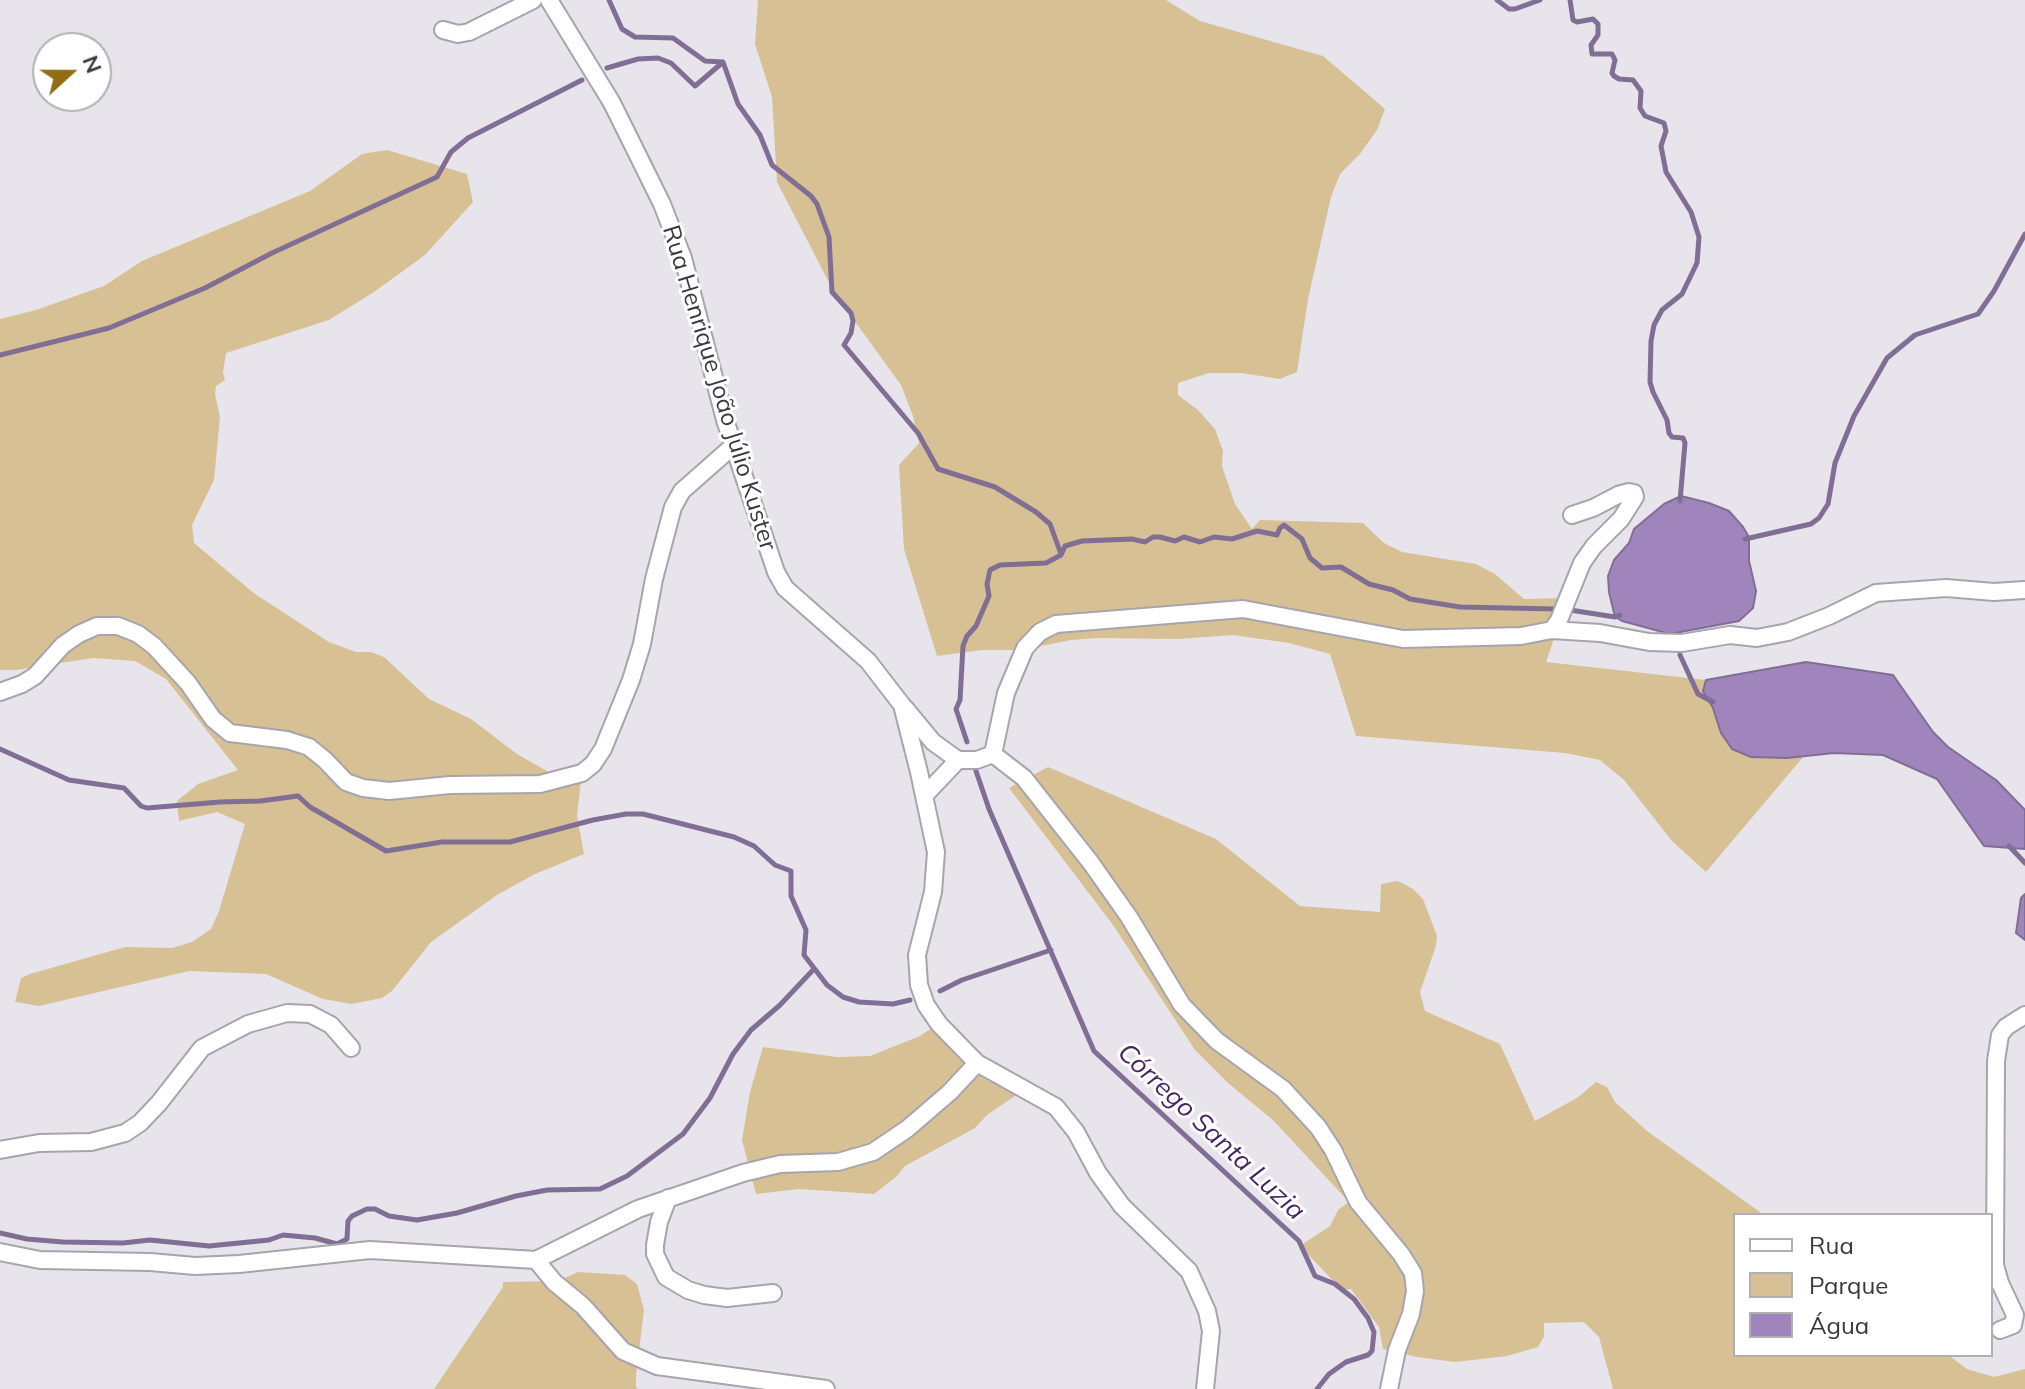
<!DOCTYPE html>
<meta charset="utf-8">
<style>
body{margin:0}
#map{position:relative;width:2025px;height:1389px;overflow:hidden;background:#e8e4ec;font-family:Mulish,sans-serif}
canvas{display:block}
.legend{position:absolute;left:1733px;top:1213px;width:260px;height:144px;box-sizing:border-box;background:#fff;border:2px solid #b0afb1;margin:0;padding:10px 14px;list-style:none;font-size:24px;color:#3a383b}
.legend li{display:flex;align-items:center;gap:16px;height:40px}
.legend b{width:40px;border:2px solid #b0afb1}
.north{position:absolute;left:32px;top:32px;width:80px;height:80px;box-sizing:border-box;background:#fff;border:2px solid #b0afb1;border-radius:50%;rotate:69deg;font-size:22px;font-weight:700;line-height:32px;text-align:center;color:#3a383b}
.north::after{content:'';display:block;margin:auto;width:28px;height:36px;background:#916e15;clip-path:polygon(50% 0,100% 100%,50% 72%,0 100%)}
</style>
<div id="map">
<canvas width="2025" height="1389"></canvas>
<ul class="legend">
<li><b style="height:10px;background:#fff"></b>Rua</li>
<li><b style="height:22px;background:#d7c194"></b>Parque</li>
<li><b style="height:22px;background:#9f85bb"></b>Água</li>
</ul>
<div class="north">N</div>
</div>
<script>
const ctx = document.querySelector('canvas').getContext('2d');
ctx.lineJoin = 'round';
function paint(path, color) {
  ctx.fillStyle = color;
  ctx.fill(path, 'evenodd');
}
function shape(rows) {
  const path = new Path2D();
  for (const r of rows) {
    path.moveTo(r[0], r[1]);
    for (let i = 2; i < r.length; i += 2) path.lineTo(r[i], r[i + 1]);
  }
  return path;
}
function trace(path, color, width, dash) {
  ctx.strokeStyle = color;
  ctx.lineWidth = width;
  ctx.lineCap = dash ? 'butt' : 'round';
  ctx.setLineDash(dash || []);
  ctx.stroke(path);
}
function write(font, color, halo, rows, align = 'center') {
  ctx.font = font + ' Mulish,sans-serif';
  ctx.lineWidth = 6;
  ctx.setLineDash([]);
  ctx.textBaseline = 'middle';
  ctx.strokeStyle = halo;
  ctx.fillStyle = color;
  for (const [text, x, y, turn = 0] of rows) {
    ctx.save();
    ctx.translate(x, y);
    ctx.rotate((+turn || 0) * Math.PI / 180);
    ctx.textAlign = isNaN(turn) ? turn : align;
    if (halo) ctx.strokeText(text, 0, 0);
    ctx.fillText(text, 0, 0);
    ctx.restore();
  }
}
const green = shape([
 [758,0,1166,0,1200,21,1323,56,1385,109,1377,130,1360,154,1340,174,1331,197,1308,299,1297,372,1280,379,1241,373,1209,373,1178,383,1178,395,1198,410,1215,429,1223,451,1222,466,1235,504,1252,529,1260,520,1363,523,1384,543,1402,552,1476,564,1495,574,1524,599,1568,598,1546,662,1706,680,1703,691,1713,708,1721,733,1751,757,1804,756,1706,872,1672,841,1624,780,1600,760,1565,753,1356,736,1330,654,1289,643,1233,635,1178,639,1098,638,1071,640,1021,650,982,650,937,656,904,549,899,465,919,443,913,416,901,385,835,294,777,182,772,97,755,44],
 [387,150,467,174,473,202,425,255,374,292,329,320,226,353,223,372,225,380,216,386,215,394,220,417,214,480,192,525,194,543,255,594,329,642,356,652,371,652,384,657,429,699,471,719,517,754,561,779,581,781,577,816,584,854,535,874,497,895,431,942,392,991,382,998,352,1004,323,999,266,974,189,971,39,1006,15,1002,21,978,30,974,125,947,172,948,192,942,211,929,219,911,245,824,217,812,179,821,177,801,198,784,238,770,166,679,135,661,93,658,16,670,0,670,0,319,36,310,104,286,142,261,310,191,362,154],
 [1048,767,1216,839,1300,906,1380,912,1381,884,1398,881,1413,889,1423,899,1437,936,1436,946,1420,992,1425,1011,1500,1044,1535,1121,1577,1098,1596,1082,1607,1087,1615,1102,1647,1131,1764,1215,1735,1215,1735,1355,1948,1355,1967,1369,1994,1377,2025,1369,2025,1389,1613,1389,1599,1337,1584,1322,1544,1323,1544,1337,1538,1347,1507,1356,1455,1362,1417,1357,1383,1349,1379,1327,1351,1289,1342,1290,1300,1246,1330,1226,1338,1210,1349,1202,1273,1120,1228,1083,1195,1050,1113,925,1009,788],
 [932,1028,960,1060,986,1080,1018,1094,987,1115,975,1128,905,1166,897,1176,874,1194,799,1189,756,1194,742,1140,750,1092,763,1047,837,1057,870,1056,920,1036],
 [578,1272,625,1275,637,1284,644,1310,636,1375,636,1387,638,1389,434,1389,503,1287,503,1282,559,1281]
]);
const water = shape([
 [1681,496,1709,503,1729,511,1743,527,1749,537,1749,561,1756,591,1753,608,1739,621,1670,634,1622,621,1615,617,1609,592,1608,576,1614,560,1629,543,1634,529,1664,504,1681,496],
 [1806,662,1893,675,1933,732,1948,747,1996,780,2025,810,2025,849,1984,846,1937,779,1883,755,1834,753,1787,758,1751,757,1732,749,1721,733,1713,708,1703,691,1706,680,1806,662],
 [2025,894,2025,940,2016,933,2021,898,2025,894]
]);
const stream = shape([
 [609,0,622,29,635,37,673,38,705,61,723,62],
 [1497,0,1509,9,1515,9,1540,0],
 [1570,0,1573,20,1577,22,1593,19,1598,24,1598,35,1591,45,1592,54,1612,54,1615,60,1612,73,1614,76,1619,79,1633,80,1641,91,1640,108,1645,116,1664,123,1666,131,1661,146,1666,172,1691,212,1699,237,1697,263,1682,294,1662,310,1654,325,1651,341,1650,382,1653,392,1667,420,1669,433,1672,437,1683,438,1685,443,1680,501],
 [723,62,738,104,760,135,772,165,811,196,817,204,829,237,832,292,851,313,853,321,851,333,844,345,918,433,938,469,995,487,1036,512,1050,524,1061,554],
 [607,68,638,59,658,58,671,63,695,86,722,63],
 [0,355,109,328,205,288,272,253,437,177,451,152,468,138,582,80],
 [1745,539,1811,524,1819,518,1828,504,1835,463,1854,416,1887,358,1915,335,1978,314,1994,291,2025,234],
 [1570,610,1615,617,1620,615],
 [1680,655,1698,694,1713,702],
 [967,742,956,709,960,700,963,646,967,636,976,626,989,596,987,584,990,570,1000,565,1046,563,1061,555,1065,546,1082,541,1132,539,1145,542,1153,537,1160,537,1175,541,1184,537,1200,542,1214,537,1232,539,1257,531,1277,535,1280,528,1284,525,1302,539,1310,558,1322,568,1341,567,1369,584,1393,590,1410,599,1460,607,1555,609],
 [0,749,69,780,124,788,141,806,147,808,220,802,260,801,298,796,310,807,386,851,442,842,510,842,593,820,626,814,643,814,734,837,754,846,775,865,791,871,791,896,806,930,804,955,827,985,843,997,859,1002,893,1004,910,1000],
 [976,771,989,809,1094,1051,1299,1241,1315,1276,1335,1284,1354,1299,1368,1318,1374,1332,1372,1351,1368,1355,1346,1362,1329,1374,1317,1389],
 [2009,846,2025,863],
 [940,991,962,980,1051,950],
 [0,1233,27,1239,63,1242,123,1243,150,1240,209,1246,269,1240,283,1235,315,1238,337,1244,347,1239,348,1221,352,1216,367,1209,375,1209,389,1216,417,1220,457,1213,516,1196,547,1190,600,1189,627,1176,683,1134,710,1098,733,1054,751,1030,780,1005,813,970]
]);
const minor = shape([
 [549,0,612,103,662,204,683,258,725,420,776,572,785,588,868,661,902,705,919,772,936,852,933,892,917,955,919,985,926,1005,939,1024,977,1063,1056,1107,1076,1132,1098,1173,1122,1206,1189,1271,1207,1311,1211,1331,1205,1389],
 [443,30,458,34,469,32,533,0],
 [1552,630,1559,620,1582,563,1594,546,1621,519,1635,497,1634,493,1629,492,1618,495,1593,508,1572,515],
 [0,692,22,684,35,676,63,645,79,634,97,626,118,626,138,634,154,646,188,683,213,719,230,733,287,740,309,747,325,760,346,782,363,788,389,791,450,785,540,784,582,773,593,764,603,749,631,680,642,644,654,579,673,507,682,491,733,446],
 [905,708,933,742,958,760,977,760,993,754],
 [924,796,958,760],
 [0,1150,39,1143,91,1142,125,1133,140,1123,159,1103,202,1048,248,1024,287,1013,310,1014,331,1025,351,1048],
 [668,1198,659,1222,655,1245,655,1254,666,1277,688,1290,704,1295,727,1298,773,1293],
 [0,1252,40,1260,150,1262,195,1266,239,1264,370,1250,536,1260,638,1209,743,1173,780,1164,838,1162,873,1152,907,1129,950,1092,977,1063],
 [536,1260,554,1282,583,1306,623,1351,657,1366,826,1389],
 [2000,1330,2013,1325,2015,1315,2000,1283,1995,1265,1996,1061,2000,1035,2006,1027,2025,1015],
 [1389,1389,1397,1350,1411,1314,1415,1291,1413,1273,1401,1254,1358,1202,1333,1150,1318,1127,1283,1089,1217,1041,1182,1005,1129,917,1091,863,1024,778,993,754,1006,693,1025,648,1040,632,1056,624,1243,609,1403,639,1521,636,1552,630,1600,633,1649,642,1682,643,1730,635,1757,638,1788,632,1829,616,1876,593,1946,588,1994,592,2025,590]
]);
const streetNames = [
 ["Rua Henrique João Júlio Kuster",719,388,73]
];
const waterNames = [
 ["Córrego Santa Luzia",1211,1132,43]
];
paint(green, '#d7c194');
paint(water, '#9f85bb');
trace(water, '#816e95', 2);
trace(stream, '#816e95', 5);
trace(minor, '#a7a4ac', 20);
trace(minor, '#fff', 16);
write('24px', '#3a383b', '#fff', streetNames);
write('italic 26px', '#462364', '#fff', waterNames);
</script>
